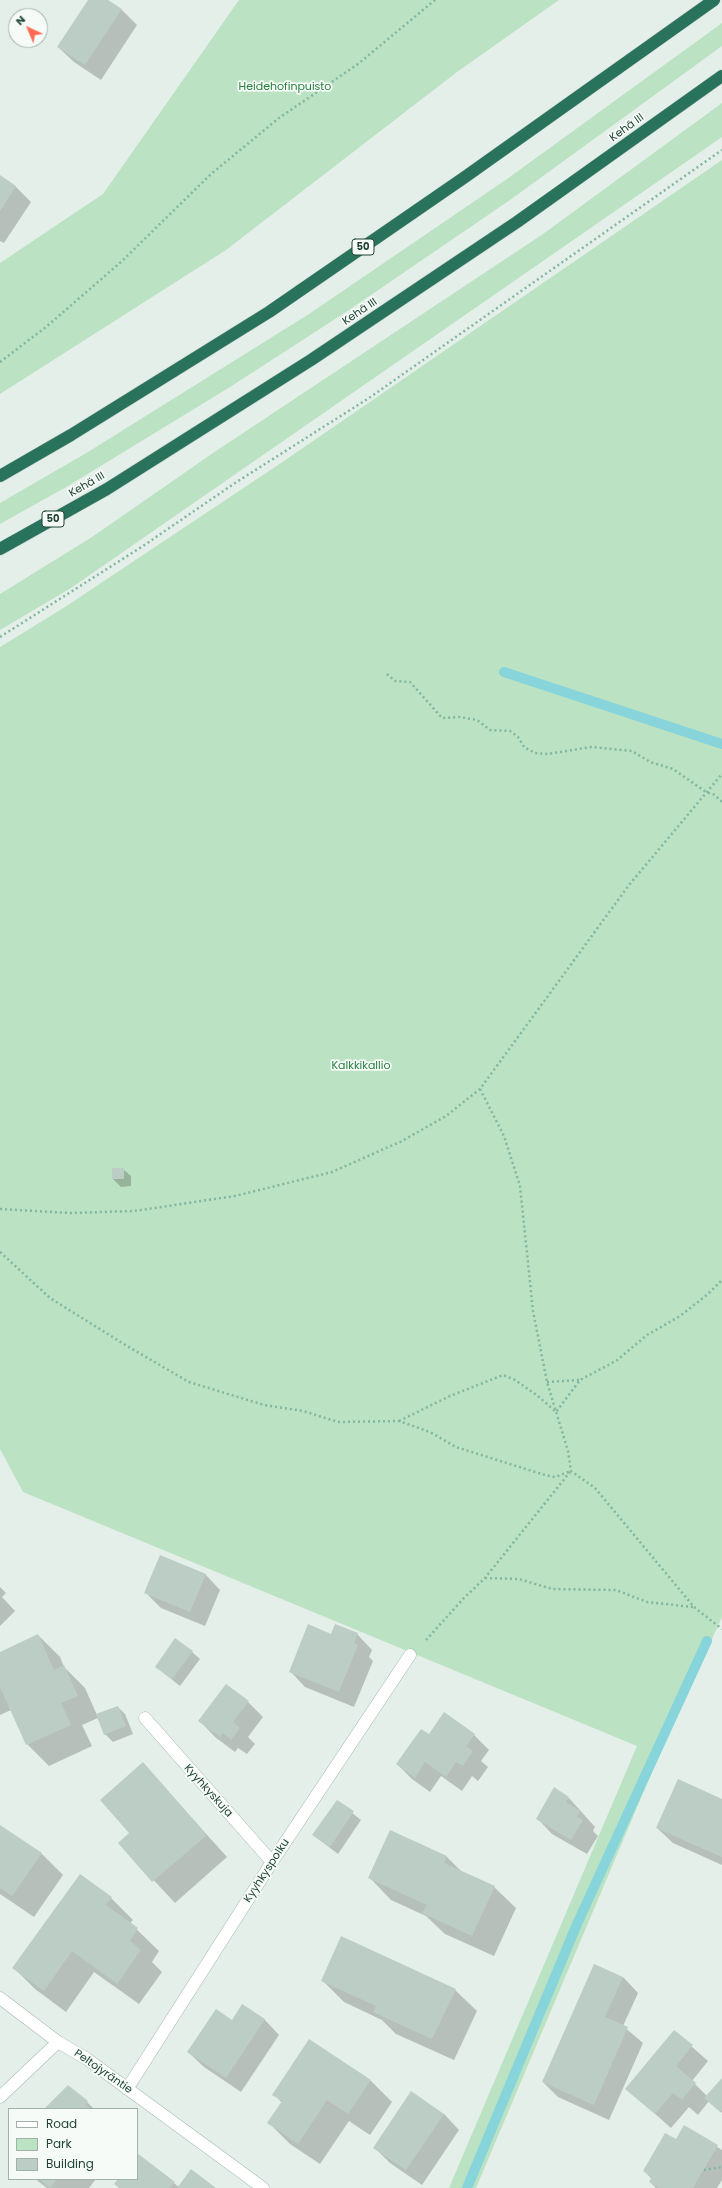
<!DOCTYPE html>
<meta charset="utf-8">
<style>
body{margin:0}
#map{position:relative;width:722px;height:2188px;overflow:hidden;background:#e4efe9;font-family:Poppins,sans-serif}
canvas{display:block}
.legend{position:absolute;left:8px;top:2108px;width:130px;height:72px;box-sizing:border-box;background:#f6fbf8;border:1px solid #a1b2ab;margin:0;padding:5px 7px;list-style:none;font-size:12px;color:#214437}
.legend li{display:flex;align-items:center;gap:8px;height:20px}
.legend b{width:20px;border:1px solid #a1b2ab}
.north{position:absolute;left:8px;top:8px;width:40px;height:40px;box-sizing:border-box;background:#f6fbf8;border:1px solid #a1b2ab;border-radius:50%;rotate:316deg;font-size:11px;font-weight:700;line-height:16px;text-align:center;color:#214437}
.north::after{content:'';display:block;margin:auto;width:14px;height:18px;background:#ff6b52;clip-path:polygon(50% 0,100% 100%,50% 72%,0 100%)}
</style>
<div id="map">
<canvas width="722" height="2188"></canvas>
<ul class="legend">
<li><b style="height:5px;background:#fff"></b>Road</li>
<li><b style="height:11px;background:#bbe2c2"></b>Park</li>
<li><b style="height:11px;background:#bccdc5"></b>Building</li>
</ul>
<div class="north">N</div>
</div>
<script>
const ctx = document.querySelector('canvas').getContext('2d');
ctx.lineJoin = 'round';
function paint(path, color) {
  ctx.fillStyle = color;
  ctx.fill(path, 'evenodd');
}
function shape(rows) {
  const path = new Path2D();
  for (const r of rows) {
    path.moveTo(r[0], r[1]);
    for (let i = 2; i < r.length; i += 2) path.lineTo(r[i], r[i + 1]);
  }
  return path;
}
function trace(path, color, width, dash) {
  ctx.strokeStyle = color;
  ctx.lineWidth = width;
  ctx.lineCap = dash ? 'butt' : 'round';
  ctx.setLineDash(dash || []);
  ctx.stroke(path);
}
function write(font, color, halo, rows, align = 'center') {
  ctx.font = font + ' Poppins,sans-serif';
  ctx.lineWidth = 3.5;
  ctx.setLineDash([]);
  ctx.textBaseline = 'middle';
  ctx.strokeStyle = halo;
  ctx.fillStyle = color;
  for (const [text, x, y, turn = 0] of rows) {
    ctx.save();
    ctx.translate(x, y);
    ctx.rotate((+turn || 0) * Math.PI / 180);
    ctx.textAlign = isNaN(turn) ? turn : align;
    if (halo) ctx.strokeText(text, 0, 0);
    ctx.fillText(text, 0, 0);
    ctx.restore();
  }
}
const green = shape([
 [239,0,559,0,457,72,226,250,0,394,0,263,103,194],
 [722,23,722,46,510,200,349,310,230,387,68,486,0,524,0,503,88,452,309,314,507,179],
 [722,103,722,137,71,588,0,630,0,594,92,537,213,453,543,234],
 [722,160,722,1617,660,1753,476,2188,449,2188,637,1746,23,1492,0,1449,0,647,65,607,281,463]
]);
const shadow = shape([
 [89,0,106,0,122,10,137,25,101,80,74,62,58,47],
 [0,177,16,187,31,202,4,243,0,241],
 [123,1169,131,1176,131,1186,121,1187,113,1179],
 [205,1574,220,1590,205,1626,161,1608,146,1593],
 [0,1587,6,1593,2,1597,15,1611,0,1626],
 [357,1634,372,1650,369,1657,373,1661,354,1707,305,1687,290,1671,332,1635],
 [38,1635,60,1657,64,1667,85,1688,97,1715,118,1707,125,1714,133,1734,113,1742,105,1734,98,1718,82,1725,92,1746,49,1766,27,1744,11,1710,0,1715,0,1653],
 [192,1652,200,1659,180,1686,156,1667],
 [248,1702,263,1717,248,1737,255,1744,247,1754,238,1748,235,1752,215,1737,200,1721],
 [429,1735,474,1735,489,1750,481,1761,488,1767,478,1781,472,1776,462,1791,441,1776,430,1792,412,1779,397,1764],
 [143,1764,227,1857,175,1903,119,1843,131,1833],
 [569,1798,595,1827,593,1831,598,1836,587,1854,552,1834,537,1818],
 [722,1800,722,1865,673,1843,657,1828],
 [337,1801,361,1820,338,1854,313,1835],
 [0,1826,41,1853,63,1875,34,1917,0,1894],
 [391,1832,447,1857,462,1872,494,1887,516,1908,494,1956,445,1934,426,1916,391,1900,370,1878],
 [111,1898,133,1920,130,1923,159,1951,152,1962,162,1972,139,2004,94,1972,66,2012,35,1989,14,1968],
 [623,1977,638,1993,623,2026,643,2043,609,2120,558,2097,543,2082],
 [322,1980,455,1990,477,2011,454,2060,396,2034,382,2020,344,2002],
 [264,2019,279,2035,241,2092,204,2067,188,2052,232,2021],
 [674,2031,708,2061,692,2081,707,2096,722,2079,722,2113,709,2101,698,2115,689,2107,671,2128,627,2089],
 [370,2080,392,2102,370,2135,349,2121,320,2164,290,2144,269,2123,282,2103,274,2094],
 [68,2086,87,2102,94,2109,46,2109,53,2100,55,2101],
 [444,2114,459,2130,422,2185,390,2163,375,2148],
 [685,2126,722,2150,722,2180,717,2188,656,2188,650,2182,652,2179,644,2171,676,2140],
 [137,2154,179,2187,214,2188,119,2188,119,2179,137,2179],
 [35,2179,96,2179,89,2188,47,2188]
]);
const stream = shape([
 [504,672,722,744],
 [467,2188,577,1924,707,1641]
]);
const building = shape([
 [88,0,108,0,122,9,85,65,57,47],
 [0,175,16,186,0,211],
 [112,1168,124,1168,124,1179,112,1179],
 [160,1555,206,1574,190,1612,144,1593],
 [308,1624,331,1634,335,1624,358,1633,354,1643,358,1645,339,1692,289,1672],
 [38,1634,54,1670,64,1665,78,1696,61,1703,71,1725,26,1745,0,1687,0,1652],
 [175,1638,193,1651,172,1679,155,1667],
 [226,1684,249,1701,233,1722,240,1728,231,1740,223,1733,220,1737,198,1721],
 [118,1706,126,1726,104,1735,96,1714],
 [444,1712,475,1734,466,1746,473,1751,463,1766,456,1762,446,1777,425,1762,415,1778,396,1764,421,1729,429,1734],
 [143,1762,207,1835,152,1882,118,1843,129,1833,100,1800],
 [678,1779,722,1799,722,1857,656,1828],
 [554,1787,569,1797,566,1802,580,1811,577,1817,583,1820,571,1840,536,1819],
 [337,1800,354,1811,330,1847,312,1835],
 [0,1825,42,1853,12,1896,0,1888],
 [390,1830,447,1856,444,1863,495,1886,472,1936,422,1913,427,1905,368,1878],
 [80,1874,112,1897,106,1905,138,1928,130,1941,141,1950,117,1984,72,1951,44,1991,12,1968],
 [341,1936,456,1989,432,2039,373,2012,376,2006,321,1981],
 [594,1964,623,1977,605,2017,628,2027,594,2105,542,2082],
 [242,2004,265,2019,226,2078,187,2052,216,2009,232,2020],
 [674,2030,693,2045,676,2066,696,2083,682,2100,673,2093,655,2114,625,2089],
 [309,2039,371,2080,348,2114,327,2100,298,2144,267,2123,282,2101,272,2095],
 [722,2078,722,2110,720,2112,704,2098],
 [68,2085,88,2101,85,2105,91,2109,44,2109],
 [411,2091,444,2114,406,2170,373,2148],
 [684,2125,718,2145,693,2188,659,2188,649,2182,652,2177,643,2171,665,2133,676,2139],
 [137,2153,175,2182,170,2188,119,2188,114,2184,118,2179,137,2179],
 [191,2169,216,2188,177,2188],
 [39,2179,57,2179,50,2188]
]);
const path = shape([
 [0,362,46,327,121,262,211,174,279,118,358,64,435,0],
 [0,637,143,546,235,483,369,398,722,150],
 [387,674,395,681,410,682,442,718,460,717,477,720,490,730,510,731,518,737,524,747,535,753,548,754,591,747,632,751,650,762,673,769,706,792,715,795,722,802],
 [480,1089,504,1136,520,1186,533,1311,547,1382,568,1451,571,1471,595,1488,694,1607,722,1629],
 [0,1209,70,1213,134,1211,235,1196,332,1172,402,1141,446,1116,480,1089,629,885,722,774],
 [0,1252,50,1298,127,1346,189,1382,264,1405,303,1411,338,1422,399,1421,430,1432,456,1447,545,1475,555,1477,571,1471],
 [547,1382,579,1380],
 [399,1421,450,1396,503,1375,515,1380,538,1396,556,1412,580,1380,616,1361,647,1335,680,1316,708,1294,722,1280],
 [485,1578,519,1579,552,1589,616,1590,647,1602,693,1607],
 [426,1640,464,1598,485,1578,570,1472],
 [704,2170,722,2167]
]);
const minor = shape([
 [145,1718,272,1862],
 [0,1998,58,2042,87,2059,263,2188],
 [127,2089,272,1862,410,1655],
 [0,2097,58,2042]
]);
const highway = shape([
 [0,476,71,435,269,312,465,177,714,0],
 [0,549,107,489,311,360,517,222,722,76]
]);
const shields = [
 [363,247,22],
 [53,519,22]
];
const shieldNames = [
 ["50",363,247],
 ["50",53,519]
];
const parkNames = [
 ["Heidehofinpuisto",285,87],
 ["Kalkkikallio",361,1066]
];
const streetNames = [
 ["Kehä III",627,128,-36],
 ["Kehä III",360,312,-34],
 ["Kehä III",87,485,-30],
 ["Kyyhkyskuja",208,1791,48],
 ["Kyyhkyspolku",267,1871,-57],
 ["Peltojyräntie",103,2072,35]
];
paint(green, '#bbe2c2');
paint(shadow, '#0003');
trace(stream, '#87d5da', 10);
paint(building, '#bccdc5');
trace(minor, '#a6b8b0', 13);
trace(highway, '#c1cbc7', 13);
trace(path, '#81b6a0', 2.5, [2, 3]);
trace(minor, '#fff', 12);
trace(highway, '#29735d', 12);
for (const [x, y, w] of shields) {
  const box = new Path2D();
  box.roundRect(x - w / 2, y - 8, w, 16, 3);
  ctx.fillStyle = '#f6fbf8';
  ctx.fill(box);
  trace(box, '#214437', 1);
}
write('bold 10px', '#214437', null, shieldNames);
write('11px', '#26803f', '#f6fbf8', parkNames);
write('11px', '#214437', '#f6fbf8', streetNames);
</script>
